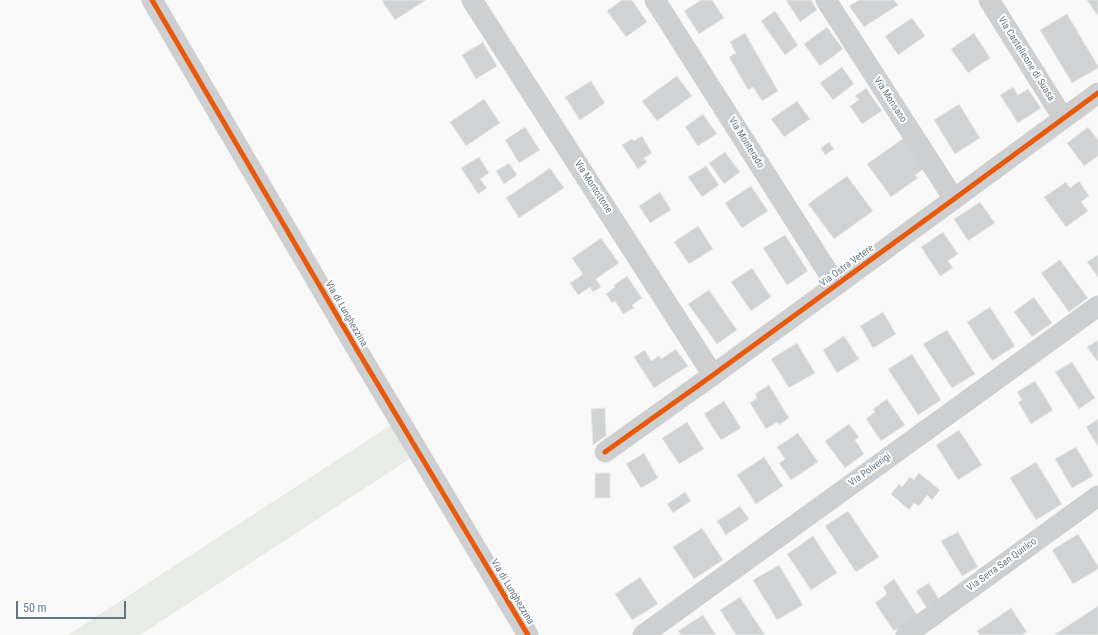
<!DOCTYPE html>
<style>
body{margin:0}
#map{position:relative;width:1098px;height:635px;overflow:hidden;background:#f9f9f9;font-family:"Roboto Condensed",sans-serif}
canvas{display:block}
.scale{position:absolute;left:16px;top:601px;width:110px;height:18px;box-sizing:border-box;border:2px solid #657683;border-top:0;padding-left:5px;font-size:12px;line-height:14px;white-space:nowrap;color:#657683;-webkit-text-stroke:3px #fff;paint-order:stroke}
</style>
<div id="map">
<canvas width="1098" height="635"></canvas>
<div class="scale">50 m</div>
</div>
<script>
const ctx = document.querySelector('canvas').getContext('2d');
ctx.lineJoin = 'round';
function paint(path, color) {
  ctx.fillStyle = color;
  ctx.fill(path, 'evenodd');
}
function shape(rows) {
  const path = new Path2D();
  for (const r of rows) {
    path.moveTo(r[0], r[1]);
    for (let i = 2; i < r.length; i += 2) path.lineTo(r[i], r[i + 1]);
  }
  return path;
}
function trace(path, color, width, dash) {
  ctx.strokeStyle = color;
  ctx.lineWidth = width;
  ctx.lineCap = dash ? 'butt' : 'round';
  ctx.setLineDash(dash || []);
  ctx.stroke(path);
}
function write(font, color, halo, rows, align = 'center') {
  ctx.font = font + ' "Roboto Condensed",sans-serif';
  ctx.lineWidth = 4;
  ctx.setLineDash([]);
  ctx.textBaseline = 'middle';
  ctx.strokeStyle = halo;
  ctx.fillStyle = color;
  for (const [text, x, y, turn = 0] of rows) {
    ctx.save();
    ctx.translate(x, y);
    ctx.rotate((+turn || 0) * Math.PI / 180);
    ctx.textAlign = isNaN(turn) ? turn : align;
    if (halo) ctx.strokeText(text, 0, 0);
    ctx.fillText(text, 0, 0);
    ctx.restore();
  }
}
const green = shape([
 [391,425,411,458,140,635,68,635]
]);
const building = shape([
 [384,0,426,0,395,20,382,1,384,0],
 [622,0,632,0,647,22,626,37,607,11,622,0],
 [701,0,712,0,724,18,699,34,684,11,701,0],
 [786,0,811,0,817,10,800,22,786,0],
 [859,0,894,0,898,5,864,27,849,6,859,0],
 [1087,0,1098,0,1098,16,1087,0],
 [775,11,798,45,785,55,761,21,775,11],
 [1067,14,1098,66,1098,68,1072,83,1040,30,1067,14],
 [912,18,925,36,898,55,885,36,912,18],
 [827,27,843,49,820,66,804,44,827,27],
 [745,33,778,91,762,101,753,87,748,90,729,57,736,53,730,42,745,33],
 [974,33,990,58,968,73,951,49,974,33],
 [483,42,497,66,476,79,462,55,483,42],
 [842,67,854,84,833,100,820,83,842,67],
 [677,76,692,96,657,121,642,101,677,76],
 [591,81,605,103,580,120,565,97,591,81],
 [1013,87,1018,95,1028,89,1041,108,1018,123,1000,95,1013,87],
 [866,88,882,111,862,124,850,106,859,100,855,96,866,88],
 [484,99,500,123,466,146,450,122,484,99],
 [797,101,810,119,784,137,771,119,797,101],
 [959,104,980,138,955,154,934,120,959,104],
 [703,114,717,134,698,146,685,127,703,114],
 [525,127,540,150,519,163,505,140,525,127],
 [1088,127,1098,140,1098,156,1084,166,1067,143,1088,127],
 [642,136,652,153,644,158,647,162,638,169,622,145,632,139,634,141,642,136],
 [904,138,925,168,915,175,918,178,891,197,867,164,904,138],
 [829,142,834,149,825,155,821,148,829,142],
 [725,152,740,172,724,184,709,163,725,152],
 [479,157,489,173,480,179,487,188,478,194,461,168,479,157],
 [509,163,517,175,504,184,496,171,509,163],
 [706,166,719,185,702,197,688,177,706,166],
 [550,168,564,188,519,218,506,198,550,168],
 [847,176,873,211,834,239,808,204,847,176],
 [1079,181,1089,196,1081,202,1088,211,1066,227,1044,197,1066,182,1070,188,1079,181],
 [751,186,768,211,742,228,725,203,751,186],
 [660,192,671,210,650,223,639,206,660,192],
 [980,202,995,223,968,241,954,219,980,202],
 [698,226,713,249,689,264,674,242,698,226],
 [943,232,958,254,948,261,953,268,940,276,921,247,943,232],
 [785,235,808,271,787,285,763,248,785,235],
 [601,238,619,263,596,279,601,287,593,292,590,287,578,295,570,283,583,274,572,258,601,238],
 [1098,255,1098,277,1087,262,1098,255],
 [1060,260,1088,298,1069,312,1041,273,1060,260],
 [752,268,771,297,751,311,731,282,752,268],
 [627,276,642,298,632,305,634,308,623,314,615,301,612,303,606,294,615,287,614,285,627,276],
 [709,290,737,330,717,344,688,304,709,290],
 [1034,297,1052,323,1032,337,1014,312,1034,297],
 [990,307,1015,346,992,361,967,322,990,307],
 [883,312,896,334,873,348,860,326,883,312],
 [947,330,975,374,952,388,923,344,947,330],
 [844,336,859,359,837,373,823,350,844,336],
 [1098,340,1098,362,1087,347,1098,340],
 [797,343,815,373,789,388,771,359,797,343],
 [676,349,688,366,654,388,634,357,645,350,651,361,659,356,661,359,676,349],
 [912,354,941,400,918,415,888,369,912,354],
 [1072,362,1095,398,1079,409,1055,372,1072,362],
 [1035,381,1053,410,1031,424,1018,402,1022,400,1017,392,1035,381],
 [769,385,789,418,779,425,777,422,766,429,750,403,757,398,755,394,769,385],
 [887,399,905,425,881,441,866,419,875,412,873,409,887,399],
 [724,401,741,428,721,440,704,414,724,401],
 [605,408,606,436,593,445,591,409,605,408],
 [1098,419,1098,446,1086,427,1098,419],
 [687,422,704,449,679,464,662,438,687,422],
 [849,424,859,437,855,440,864,454,845,468,825,441,849,424],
 [959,430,982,465,958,480,936,445,959,430],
 [798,433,818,462,791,480,779,463,785,459,777,447,798,433],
 [1076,447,1093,476,1072,488,1055,459,1076,447],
 [644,453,658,478,641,488,626,464,644,453],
 [764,457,783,486,756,504,737,475,764,457],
 [1036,462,1062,504,1036,520,1010,478,1036,462],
 [595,473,610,473,610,498,595,498,595,473],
 [919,473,940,490,932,500,927,495,919,506,914,503,909,510,891,494,899,484,902,487,910,477,914,480,919,473],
 [685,492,691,501,673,513,667,504,685,492],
 [740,506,749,519,726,535,717,521,740,506],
 [848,511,879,557,856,572,825,526,848,511],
 [702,528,723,560,694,579,673,547,702,528],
 [958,532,978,567,962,576,941,541,958,532],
 [1078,534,1098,566,1098,569,1073,584,1052,550,1078,534],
 [813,536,837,573,811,590,787,554,813,536],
 [779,565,803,605,777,620,753,580,779,565],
 [640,577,658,604,632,620,615,594,640,577],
 [894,579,918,616,894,631,875,603,887,594,883,587,894,579],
 [929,583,941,602,928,610,916,591,929,583],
 [740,597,765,635,736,635,720,610,740,597],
 [1098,606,1098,635,1054,635,1098,606],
 [1011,608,1027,632,1022,635,980,635,977,631,1011,608],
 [703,615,716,635,681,635,678,631,703,615]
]);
const minor = shape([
 [152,0,359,353,528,635],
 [472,0,713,375],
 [655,0,836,285],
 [826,0,954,199],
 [989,0,1063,118],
 [605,452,713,375,954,199,1098,93],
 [643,635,1098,306],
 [906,635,1098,496]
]);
const cycleway = shape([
 [152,0,359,353,528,635],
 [605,452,713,375,954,199,1098,93]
]);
const streetNames = [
 ["Via Castelleone di Suasa",1026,59,58],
 ["Via Monsano",890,100,57],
 ["Via Monterado",746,143,58],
 ["Via Montottone",593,187,57],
 ["Via Ostra Vetere",847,266,-36],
 ["Via di Lunghezzina",346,314,60],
 ["Via Polverigi",870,470,-36],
 ["Via Serra San Quirico",1002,565,-36],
 ["Via di Lunghezzina",512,592,59]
];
paint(green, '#e8ebe6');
paint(building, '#d0d2d3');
trace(building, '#e8e8e8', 1);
trace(minor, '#cecfd0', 21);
trace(cycleway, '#e8590c', 5);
write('10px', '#657683', '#fff', streetNames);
</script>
